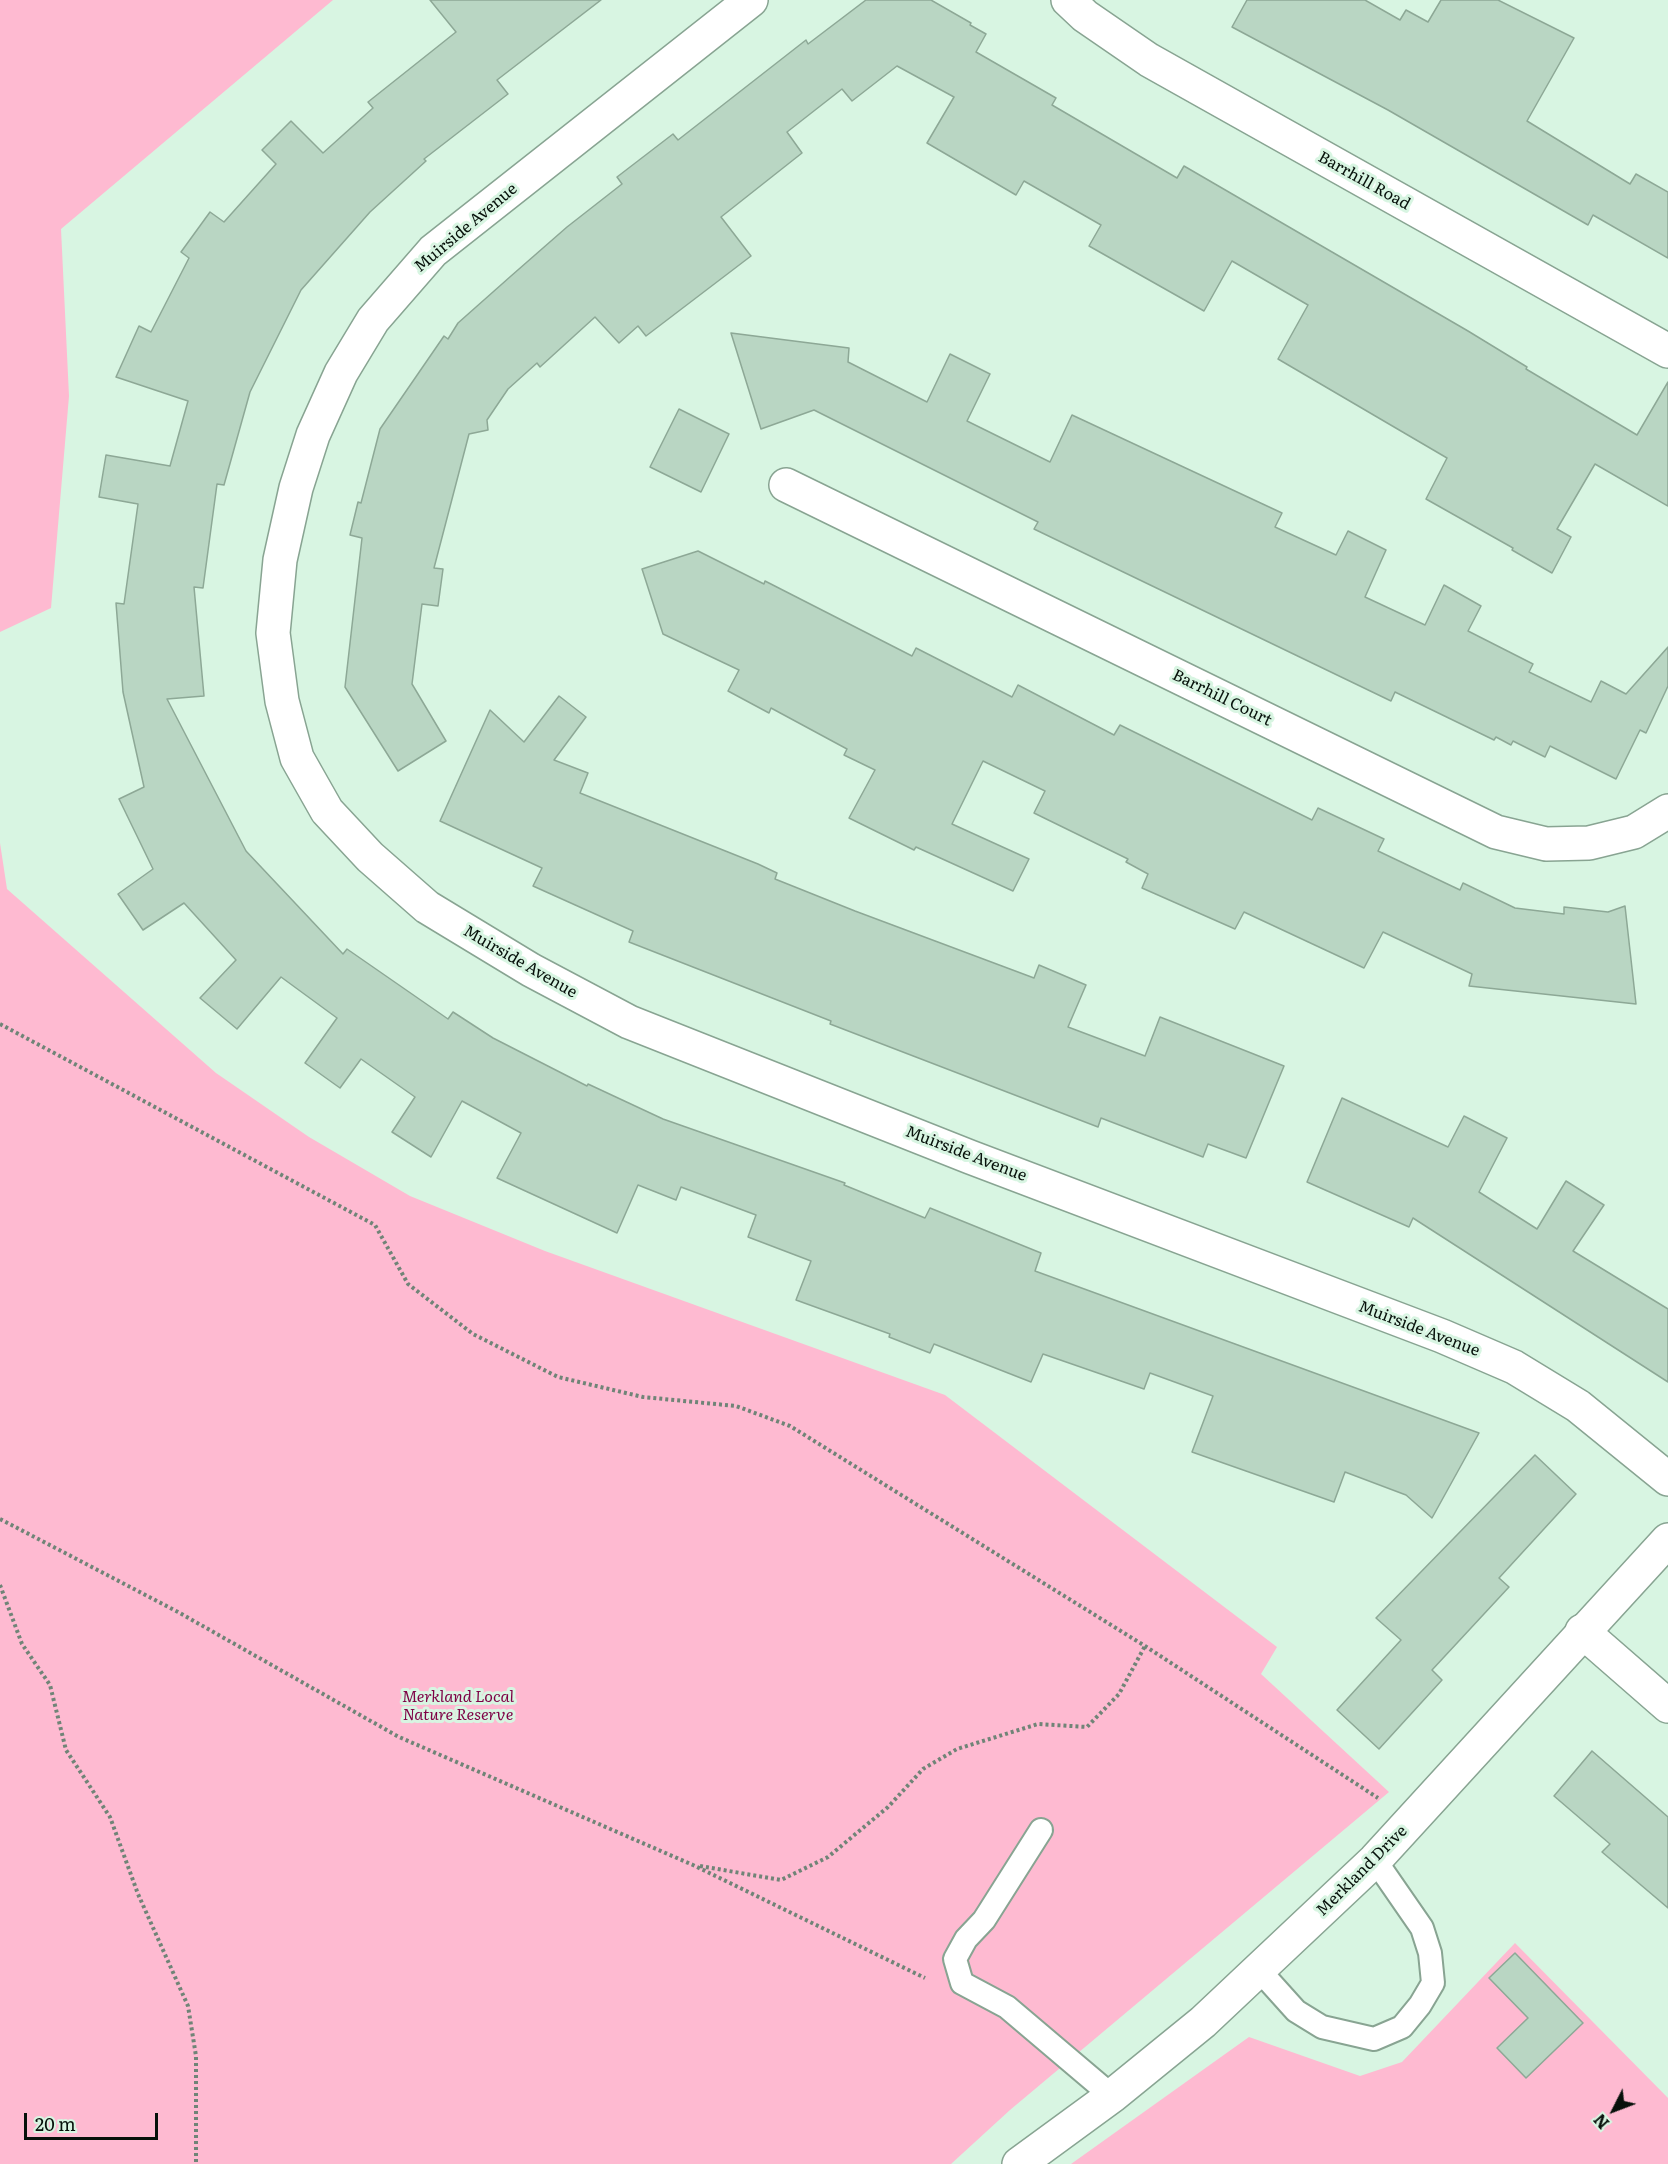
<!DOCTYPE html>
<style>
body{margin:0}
#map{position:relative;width:1668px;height:2164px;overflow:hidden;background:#d8f5e2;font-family:Literata,serif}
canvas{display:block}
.north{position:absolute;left:1584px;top:2080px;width:60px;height:60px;-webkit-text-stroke:4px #d8f5e2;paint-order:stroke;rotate:228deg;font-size:16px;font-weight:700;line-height:24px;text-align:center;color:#07110b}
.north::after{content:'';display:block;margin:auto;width:21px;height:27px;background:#07110b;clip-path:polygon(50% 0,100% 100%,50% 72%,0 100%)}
.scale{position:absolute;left:24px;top:2113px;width:134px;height:27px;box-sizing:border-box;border:3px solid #07110b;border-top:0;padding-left:8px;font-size:18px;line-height:21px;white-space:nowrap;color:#07110b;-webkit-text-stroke:4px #d8f5e2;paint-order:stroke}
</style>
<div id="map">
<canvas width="1668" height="2164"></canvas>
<div class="north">N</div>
<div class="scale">20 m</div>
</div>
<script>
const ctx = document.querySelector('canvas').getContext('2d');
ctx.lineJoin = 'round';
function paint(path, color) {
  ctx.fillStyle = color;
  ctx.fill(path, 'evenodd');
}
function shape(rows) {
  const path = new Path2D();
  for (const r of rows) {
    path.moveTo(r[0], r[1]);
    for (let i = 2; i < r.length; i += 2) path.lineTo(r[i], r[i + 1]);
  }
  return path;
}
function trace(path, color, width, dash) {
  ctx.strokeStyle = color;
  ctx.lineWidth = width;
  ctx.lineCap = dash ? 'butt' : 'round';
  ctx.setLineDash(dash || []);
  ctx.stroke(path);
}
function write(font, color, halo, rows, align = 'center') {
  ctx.font = font + ' Literata,serif';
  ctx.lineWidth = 6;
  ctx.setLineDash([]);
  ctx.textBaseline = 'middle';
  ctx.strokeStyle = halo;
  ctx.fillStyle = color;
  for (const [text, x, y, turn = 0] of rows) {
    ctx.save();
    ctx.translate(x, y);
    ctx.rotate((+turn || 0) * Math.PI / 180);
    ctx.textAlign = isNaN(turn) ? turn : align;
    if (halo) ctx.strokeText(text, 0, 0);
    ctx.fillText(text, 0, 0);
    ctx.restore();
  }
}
const green = shape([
 [0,0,333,0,61,229,69,396,51,608,0,632],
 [0,843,7,889,216,1073,309,1137,410,1196,545,1251,945,1395,1277,1647,1261,1674,1389,1792,1010,2110,951,2164,0,2164],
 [1515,1943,1668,2098,1668,2164,1071,2164,1249,2037,1360,2076,1402,2062]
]);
const building = shape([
 [430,0,601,0,497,80,508,94,424,159,426,161,370,212,301,290,250,392,224,485,217,484,203,588,194,587,204,696,167,699,246,851,343,954,347,949,448,1019,453,1012,493,1038,587,1086,588,1084,663,1119,845,1183,844,1185,925,1218,930,1208,1041,1253,1035,1271,1479,1433,1432,1518,1406,1495,1345,1472,1334,1502,1192,1452,1213,1396,1150,1373,1144,1389,1043,1354,1031,1382,934,1344,930,1353,889,1337,890,1334,796,1300,811,1261,748,1237,756,1215,681,1187,676,1200,638,1185,617,1233,497,1178,521,1133,462,1101,431,1157,392,1132,415,1097,361,1059,340,1088,305,1063,337,1018,281,977,237,1029,200,998,236,960,184,903,143,930,118,894,153,869,119,799,144,787,123,692,116,603,124,604,138,504,99,497,106,455,170,466,188,401,116,377,139,326,151,332,189,258,181,252,210,212,224,222,276,164,262,150,291,121,323,153,373,108,368,102,456,32,430,0],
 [866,0,931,0,971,23,970,25,986,34,976,52,1056,98,1052,105,1177,178,1184,166,1468,331,1527,367,1526,369,1637,435,1668,382,1668,506,1595,464,1557,529,1571,537,1552,573,1512,550,1513,548,1426,499,1447,458,1278,359,1308,305,1232,261,1204,311,1089,246,1101,225,1024,181,1016,195,927,143,954,97,897,66,852,101,842,89,787,132,802,153,721,217,751,256,646,336,638,326,619,343,595,317,540,367,537,363,508,389,487,420,488,430,469,434,434,568,443,569,438,606,422,604,412,684,446,741,398,771,345,687,362,538,350,535,358,502,361,503,380,429,444,336,448,339,458,323,511,276,567,227,622,184,617,177,673,134,678,140,806,40,808,44,866,0],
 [1247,0,1365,0,1400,20,1406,10,1428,22,1441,0,1498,0,1574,38,1527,121,1630,184,1636,174,1668,192,1668,258,1593,215,1588,225,1388,110,1232,27,1247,0],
 [731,333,849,348,848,362,927,402,950,354,990,374,967,421,1050,462,1072,415,1282,513,1275,527,1336,555,1348,531,1386,550,1365,597,1425,625,1444,585,1481,606,1468,631,1533,664,1529,672,1591,702,1601,681,1626,694,1668,647,1668,686,1646,733,1640,730,1616,779,1550,746,1545,757,1513,741,1511,745,1496,737,1494,740,1395,692,1391,701,1034,529,1038,522,814,410,761,429,731,333],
 [679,409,729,434,701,492,650,467,679,409],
 [698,551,764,584,765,581,912,656,916,648,1012,697,1018,685,1114,735,1120,725,1312,820,1318,808,1384,839,1378,851,1460,890,1463,883,1515,908,1564,914,1564,907,1608,912,1625,906,1636,1004,1469,986,1472,974,1383,932,1364,968,1244,912,1235,929,1142,888,1148,874,1126,862,1128,859,1034,813,1045,791,983,761,952,824,1029,859,1013,891,916,847,914,850,849,818,875,770,844,755,847,749,771,708,769,713,728,691,739,670,663,634,642,569,698,551],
 [559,696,586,717,554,760,588,773,580,793,758,864,777,873,775,879,855,911,1034,978,1039,965,1086,985,1068,1027,1145,1056,1160,1017,1284,1066,1246,1158,1208,1144,1203,1157,1101,1118,1098,1127,830,1024,831,1021,629,942,633,931,533,886,542,868,440,821,490,710,524,742,559,696],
 [1342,1098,1448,1147,1464,1116,1507,1138,1479,1192,1537,1229,1566,1181,1604,1205,1573,1251,1668,1309,1668,1382,1413,1218,1409,1227,1307,1182,1342,1098],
 [1535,1455,1576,1494,1499,1578,1509,1587,1432,1670,1442,1680,1379,1749,1337,1710,1401,1640,1376,1618,1535,1455],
 [1592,1751,1668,1817,1668,1908,1602,1852,1610,1844,1554,1796,1592,1751],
 [1515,1953,1583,2023,1526,2078,1497,2048,1528,2018,1489,1978,1515,1953]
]);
const path = shape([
 [0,1024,375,1225,408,1284,473,1334,558,1377,643,1397,736,1406,790,1426,1145,1646,1378,1798],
 [0,1519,178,1612,399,1737,693,1865,925,1978],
 [0,1585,22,1644,50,1685,66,1750,110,1817,138,1894,188,2006,196,2056,196,2164],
 [700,1866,781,1880,828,1857,888,1807,923,1769,957,1749,1038,1724,1087,1727,1119,1694,1145,1646]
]);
const service = shape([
 [1041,1830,984,1920,966,1939,955,1959,962,1983,1007,2007,1112,2096],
 [1260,1971,1296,2011,1322,2027,1374,2039,1402,2027,1420,2005,1433,1983,1430,1953,1422,1928,1375,1860]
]);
const minor = shape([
 [751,0,433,251,373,320,341,373,313,435,296,488,280,560,273,633,282,701,297,758,327,811,370,857,427,907,531,970,629,1022,970,1157,1442,1336,1514,1367,1578,1406,1668,1479],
 [1068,0,1085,16,1149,60,1668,351],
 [786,485,1496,832,1546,844,1589,843,1634,832,1668,811],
 [1582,1631,1668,1706]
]);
const tertiary = shape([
 [1019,2164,1112,2096,1203,2022,1375,1860,1668,1540]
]);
const streetNames = [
 ["Barrhill Road",1364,181,29],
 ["Muirside Avenue",466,228,-40],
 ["Barrhill Court",1222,698,26],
 ["Muirside Avenue",520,962,30],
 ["Muirside Avenue",966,1154,21],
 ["Muirside Avenue",1419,1329,21],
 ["Merkland Drive",1362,1871,-45]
];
const parkNames = [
 ["Merkland Local",458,1697],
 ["Nature Reserve",458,1715]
];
paint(green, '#febad1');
paint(building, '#b9d6c3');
trace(building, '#8da896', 1.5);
trace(service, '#88a492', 26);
trace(minor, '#88a492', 36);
trace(tertiary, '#88a492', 36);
trace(path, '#708477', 4, [3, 3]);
trace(service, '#fff', 22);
trace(minor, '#fff', 33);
trace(tertiary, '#fff', 33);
write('16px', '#07110b', '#d8f5e2', streetNames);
write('italic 16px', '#7e0045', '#d8f5e2', parkNames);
</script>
